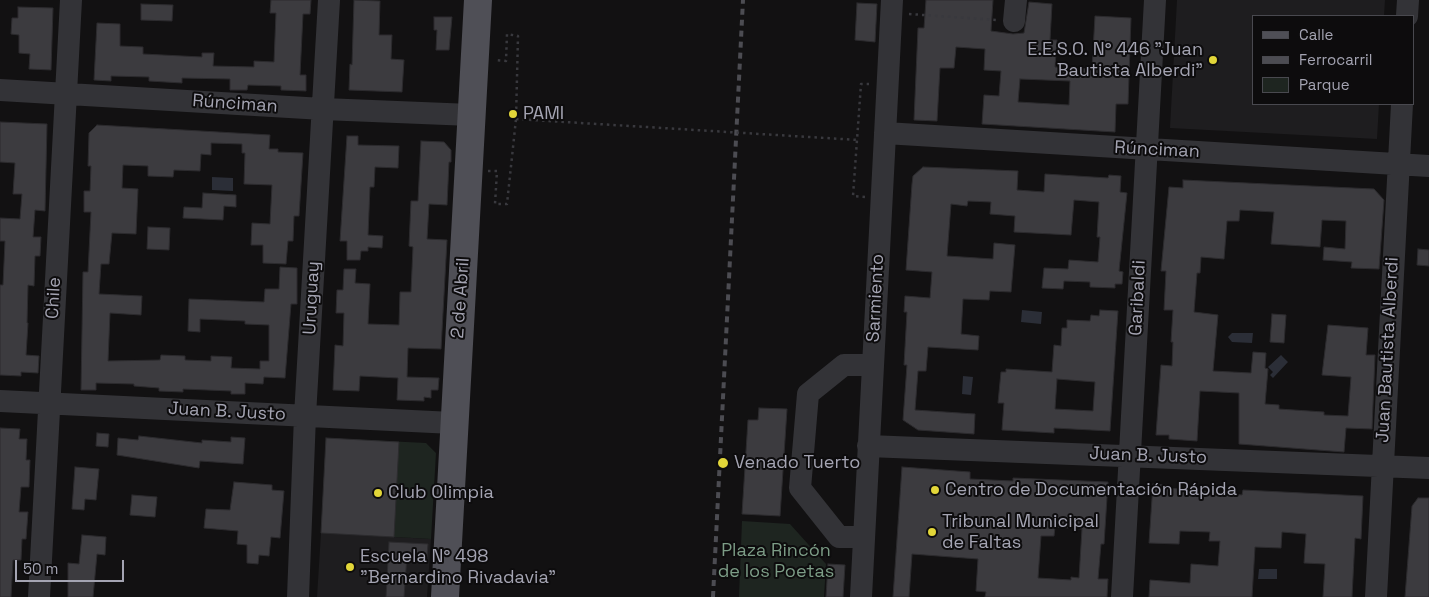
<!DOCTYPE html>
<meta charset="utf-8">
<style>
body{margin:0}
#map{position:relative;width:1429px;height:597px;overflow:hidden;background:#121112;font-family:"Space Grotesk",sans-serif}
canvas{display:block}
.legend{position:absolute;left:1252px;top:15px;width:162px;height:90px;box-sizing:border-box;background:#0d0c0d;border:1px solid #49494f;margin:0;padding:6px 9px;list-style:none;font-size:15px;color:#a4a4b2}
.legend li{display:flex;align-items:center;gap:10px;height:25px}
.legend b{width:25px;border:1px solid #49494f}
.scale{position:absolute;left:15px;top:560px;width:109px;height:22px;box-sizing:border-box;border:2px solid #a4a4b2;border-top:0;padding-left:6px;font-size:15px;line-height:18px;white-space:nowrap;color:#a4a4b2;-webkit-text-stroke:4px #0d0c0d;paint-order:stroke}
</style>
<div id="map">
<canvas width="1429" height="597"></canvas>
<ul class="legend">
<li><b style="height:6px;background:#4f4f56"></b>Calle</li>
<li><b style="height:6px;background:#4c4c52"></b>Ferrocarril</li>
<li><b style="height:14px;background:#1e2520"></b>Parque</li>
</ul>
<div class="scale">50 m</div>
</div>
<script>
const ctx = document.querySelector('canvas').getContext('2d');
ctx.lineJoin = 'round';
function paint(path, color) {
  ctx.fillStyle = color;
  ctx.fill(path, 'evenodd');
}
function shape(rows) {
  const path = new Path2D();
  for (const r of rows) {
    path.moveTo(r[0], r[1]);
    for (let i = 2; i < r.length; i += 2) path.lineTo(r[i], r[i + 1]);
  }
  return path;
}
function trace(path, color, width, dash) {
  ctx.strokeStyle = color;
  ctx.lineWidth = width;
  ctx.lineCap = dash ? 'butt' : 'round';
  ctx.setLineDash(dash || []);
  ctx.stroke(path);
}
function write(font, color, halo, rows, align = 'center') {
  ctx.font = font + ' "Space Grotesk",sans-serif';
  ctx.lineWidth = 4;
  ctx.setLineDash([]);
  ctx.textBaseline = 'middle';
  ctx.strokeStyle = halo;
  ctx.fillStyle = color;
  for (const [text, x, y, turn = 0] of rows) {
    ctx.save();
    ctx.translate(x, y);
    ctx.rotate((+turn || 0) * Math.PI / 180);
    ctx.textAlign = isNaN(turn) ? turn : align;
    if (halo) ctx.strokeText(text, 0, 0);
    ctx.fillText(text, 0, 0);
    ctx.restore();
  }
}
const built = shape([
 [1177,0,1385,0,1384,16,1253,16,1253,104,1379,104,1377,139,1170,128],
 [321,533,431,539,427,597,317,597]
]);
const green = shape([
 [326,438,426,443,436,453,431,539,321,533],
 [742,521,790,524,826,564,824,597,739,597]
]);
const water = shape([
 [212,177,233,178,233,191,212,190],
 [1022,310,1042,312,1041,324,1021,322],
 [1232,333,1253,333,1252,343,1232,342,1228,337],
 [1281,355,1288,362,1273,378,1270,375,1273,372,1268,367],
 [963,376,973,377,971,395,962,394],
 [1259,569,1277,569,1277,579,1258,579]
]);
const building = shape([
 [271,0,311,0,310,14,303,14,300,75,306,75,306,91,281,90,281,86,248,85,247,90,230,90,230,79,182,78,182,83,149,81,149,77,111,76,111,81,94,80,97,23,120,24,120,46,143,47,143,54,202,57,202,53,214,53,213,66,254,67,254,61,274,62,276,13,270,13,271,0],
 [354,0,380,1,379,35,392,35,391,59,404,60,402,92,349,90,350,64,352,65,354,0],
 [926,0,993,0,991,31,1013,34,1024,33,1029,2,1052,4,1050,40,1057,40,1055,67,1092,69,1095,16,1131,18,1128,104,1116,104,1115,132,982,124,984,95,999,96,1001,71,984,70,985,49,956,47,954,68,940,68,937,121,914,120,918,28,924,28,926,0],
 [1020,79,1070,81,1069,105,1018,102,1020,79],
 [857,3,877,4,875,42,855,40,857,3],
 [141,4,173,5,172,21,141,20,141,4],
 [18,7,53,8,51,70,29,69,30,54,19,53,19,35,11,34,12,18,18,18,18,7],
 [434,17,452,17,449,50,436,50,437,30,434,30,434,17],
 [0,122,47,124,45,211,35,210,33,237,41,237,40,256,35,256,34,286,28,285,27,323,28,323,26,355,39,356,38,373,21,372,21,376,0,375,0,285,3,285,5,241,0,241,0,218,20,219,22,194,13,194,15,163,0,162,0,122],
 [97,125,270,135,269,149,278,149,278,152,303,153,299,216,294,216,293,241,288,241,286,264,263,263,263,245,251,245,252,223,270,224,272,185,244,184,245,153,242,153,242,144,211,143,211,155,201,154,200,171,174,170,173,177,148,176,148,166,123,165,122,188,138,189,136,234,112,233,109,264,101,264,99,294,142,296,141,315,110,313,108,361,160,360,161,355,185,356,185,360,211,361,211,356,232,357,231,368,260,369,260,361,269,361,269,325,245,324,245,321,200,319,200,332,188,331,189,299,264,302,265,289,279,289,280,267,297,268,297,304,291,304,285,378,264,377,263,384,245,383,245,394,231,394,231,391,183,389,183,392,159,391,159,388,134,386,134,384,96,383,96,390,81,390,83,272,88,272,91,212,84,212,84,191,90,191,91,166,88,166,89,133,97,125],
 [347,136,358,136,358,145,399,146,398,168,375,167,374,187,370,187,368,235,383,236,382,248,368,247,368,251,361,251,360,260,347,260,347,241,340,241,347,136],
 [421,141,444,142,451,150,451,162,449,162,447,205,429,204,427,239,447,240,441,349,408,348,407,377,439,378,438,390,431,390,431,398,424,397,424,401,397,400,398,378,360,376,359,391,333,390,335,345,343,346,344,313,336,313,337,290,343,290,344,269,356,269,355,283,370,284,368,324,399,325,400,292,411,292,413,247,409,246,411,201,418,201,421,141],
 [923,167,1018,171,1017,190,1044,192,1045,174,1108,178,1109,175,1121,176,1120,192,1127,193,1119,271,1123,272,1122,284,1115,284,1115,288,1090,287,1090,282,1064,281,1063,289,1042,288,1044,268,1068,269,1069,260,1098,262,1100,237,1097,237,1099,202,1074,200,1071,235,1014,232,1015,216,990,214,991,202,968,201,967,206,951,204,947,256,993,259,994,243,1015,245,1011,292,990,291,989,300,963,299,961,334,979,336,978,350,928,347,926,371,918,371,915,410,975,414,974,434,918,430,903,420,907,365,904,365,907,312,904,312,905,296,930,298,932,272,906,270,912,184,913,176,923,167],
 [1183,180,1374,189,1384,200,1379,269,1351,268,1352,262,1323,260,1324,247,1345,249,1346,221,1322,220,1320,247,1271,244,1274,212,1240,210,1239,221,1227,221,1224,259,1201,257,1200,273,1197,273,1194,312,1218,315,1213,371,1251,373,1253,352,1266,353,1265,368,1268,369,1265,404,1279,405,1279,409,1324,412,1324,415,1348,416,1351,377,1322,375,1328,325,1368,328,1366,355,1375,355,1372,429,1346,428,1344,452,1239,444,1239,393,1200,391,1197,441,1169,439,1169,435,1156,435,1161,365,1172,366,1173,342,1171,342,1173,310,1164,310,1166,271,1161,271,1169,187,1183,188,1183,180],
 [203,193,236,195,236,207,224,206,223,220,183,218,184,207,202,208,203,193],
 [148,227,170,228,169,250,147,249,148,227],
 [1418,249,1429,250,1429,266,1417,265,1418,249],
 [1100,310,1118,311,1110,431,1054,428,1054,433,1002,430,1004,403,998,403,1001,372,1006,372,1006,369,1052,372,1054,345,1061,346,1062,328,1067,328,1067,320,1090,321,1091,315,1099,316,1100,310],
 [1057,379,1095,382,1093,411,1055,409,1057,379],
 [1272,314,1286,315,1284,343,1270,342,1272,314],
 [759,408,787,409,780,516,742,514,748,420,758,420,759,408],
 [0,428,20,429,19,439,27,439,26,460,30,460,29,487,21,487,19,512,28,512,26,539,22,539,21,560,13,560,11,597,0,597,0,428],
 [97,433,109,434,108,447,96,446,97,433],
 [139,436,202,443,202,440,231,442,231,437,245,438,243,464,200,461,199,468,117,455,118,438,138,440,139,436],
 [326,438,399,442,394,537,321,533,326,438],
 [75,467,99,469,96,500,85,499,84,510,72,509,75,467],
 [902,467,970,472,970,479,1013,481,1013,478,1108,482,1104,544,1101,544,1098,579,1108,579,1107,597,985,597,986,592,976,591,978,559,912,554,909,597,893,597,902,467],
 [1055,527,1082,529,1079,578,1071,577,1071,580,1038,578,1041,536,1054,536,1055,527],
 [234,482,272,485,272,490,284,491,280,538,271,537,269,556,259,555,258,564,247,563,247,545,237,544,238,531,204,528,206,509,230,510,234,482],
 [1153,484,1169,485,1169,488,1242,495,1243,490,1363,496,1361,539,1355,538,1352,597,1323,597,1325,564,1304,563,1306,534,1282,532,1281,548,1255,547,1252,597,1149,597,1150,580,1190,583,1191,564,1218,566,1220,541,1209,541,1210,532,1180,531,1179,544,1149,543,1153,484],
 [132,495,157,497,155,517,130,515,132,495],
 [1418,498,1429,498,1429,597,1405,597,1412,506,1418,498],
 [82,535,106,537,105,555,97,554,93,597,68,597,68,563,79,564,82,535],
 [389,542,428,544,427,557,407,556,404,597,386,597,389,542],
 [828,564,845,565,843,597,826,597,828,564]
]);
const path = shape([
 [909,14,996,20],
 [488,171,497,171,495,204,507,204,516,119,518,36,507,34,506,61,495,60],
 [865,197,853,196,861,84,869,84]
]);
const minor = shape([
 [1407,16,1408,0],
 [1014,21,1016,0],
 [0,90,323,109,471,115],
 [885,133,1429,166],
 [0,401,453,423],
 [868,446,1429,468],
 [864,537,839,537,800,488,808,394,844,365,872,365],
 [39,597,71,0],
 [298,597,305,416,329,0],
 [861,597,892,0],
 [1122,597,1155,0],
 [1376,597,1402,104]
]);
const major = shape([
 [445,597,478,0]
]);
const rail = shape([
 [713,597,743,0]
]);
const pathBridge = shape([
 [516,119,858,140]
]);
const markers = [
 [1213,60,5,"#e2d639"],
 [513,114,5,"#e2d639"],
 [723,463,6,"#e2d639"],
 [935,490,5,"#e2d639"],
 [378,493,5,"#e2d639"],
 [932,532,5,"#e2d639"],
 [350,567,5,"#e2d639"]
];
const poiNames = [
 ["E.E.S.O. N° 446 \"Juan",1203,50,"right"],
 ["Bautista Alberdi\"",1203,71,"right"],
 ["PAMI",523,114],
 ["Venado Tuerto",734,463],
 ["Centro de Documentación Rápida",945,490],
 ["Club Olimpia",388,493],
 ["Tribunal Municipal",942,522],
 ["de Faltas",942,543],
 ["Escuela N° 498",360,557],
 ["\"Bernardino Rivadavia\"",360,578]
];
const streetNames = [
 ["Rúnciman",235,104,4],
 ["Rúnciman",1157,150,3],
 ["Chile",54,298,-87],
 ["Uruguay",312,298,-87],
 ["2 de Abril",461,298,-86],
 ["Sarmiento",876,298,-87],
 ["Garibaldi",1138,298,-87],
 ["Juan Bautista Alberdi",1388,350,-87],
 ["Juan B. Justo",227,412,3],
 ["Juan B. Justo",1148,456,2]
];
const parkNames = [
 ["Plaza Rincón",776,551],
 ["de los Poetas",776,572]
];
paint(built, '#1e1d1f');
paint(green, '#1e2520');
paint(water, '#2b2e37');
paint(building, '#3c3b3f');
trace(building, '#2c2b2e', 1);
trace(path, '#39393e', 2.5, [2.5, 4]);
trace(minor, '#333337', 22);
trace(major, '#4f4f56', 28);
trace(rail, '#4c4c52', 4, [6, 5]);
trace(pathBridge, '#39393e', 2.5, [2.5, 4]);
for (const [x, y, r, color] of markers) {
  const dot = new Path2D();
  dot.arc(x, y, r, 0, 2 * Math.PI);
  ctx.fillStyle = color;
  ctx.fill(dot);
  trace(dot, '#0d0c0d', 2);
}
write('18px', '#a4a4b2', '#0d0c0d', poiNames, 'left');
write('18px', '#a4a4b2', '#0d0c0d', streetNames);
write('18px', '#7c9c86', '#0d0c0d', parkNames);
</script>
